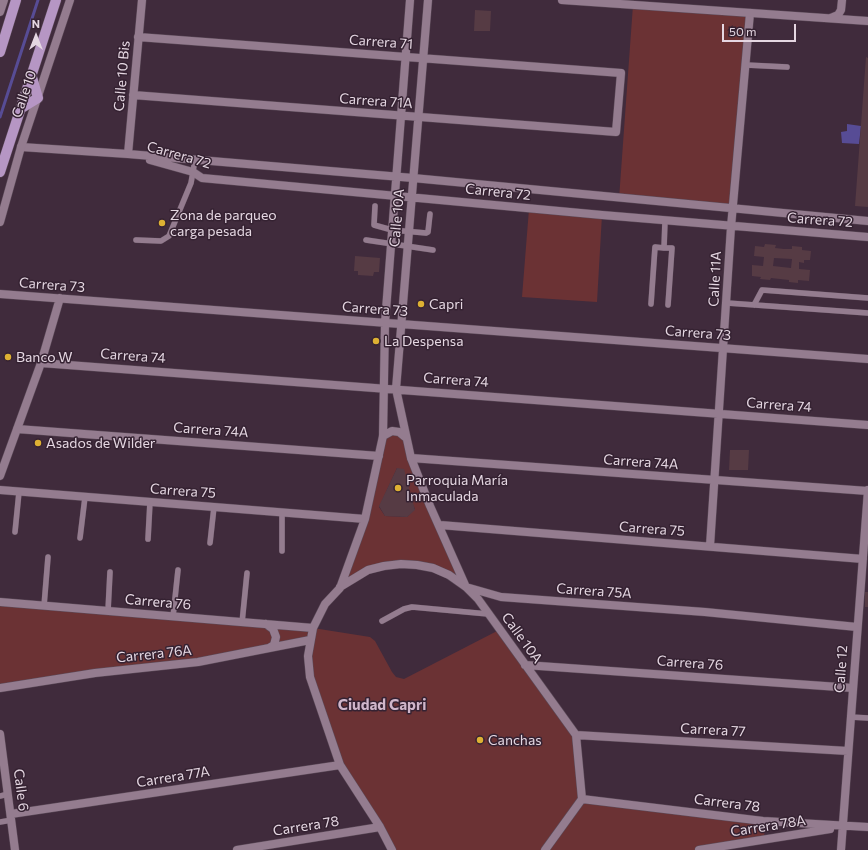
<!DOCTYPE html>
<meta charset="utf-8">
<style>
body{margin:0}
#map{position:relative;width:868px;height:850px;overflow:hidden;background:#402b3c;font-family:Commissioner,sans-serif}
canvas{display:block}
.north{position:absolute;left:16px;top:16px;width:40px;height:40px;-webkit-text-stroke:3px #352232;paint-order:stroke;rotate:0deg;font-size:11px;font-weight:700;line-height:16px;text-align:center;color:#e5d7e2}
.north::after{content:'';display:block;margin:auto;width:14px;height:18px;background:#e5d7e2;clip-path:polygon(50% 0,100% 100%,50% 72%,0 100%)}
.scale{position:absolute;left:722px;top:24px;width:74px;height:18px;box-sizing:border-box;border:2px solid #e5d7e2;border-top:0;padding-left:5px;font-size:12px;line-height:14px;white-space:nowrap;color:#e5d7e2;-webkit-text-stroke:3px #352232;paint-order:stroke}
</style>
<div id="map">
<canvas width="868" height="850"></canvas>
<div class="north">N</div>
<div class="scale">50 m</div>
</div>
<script>
const ctx = document.querySelector('canvas').getContext('2d');
ctx.lineJoin = 'round';
function paint(path, color) {
  ctx.fillStyle = color;
  ctx.fill(path, 'evenodd');
}
function shape(rows) {
  const path = new Path2D();
  for (const r of rows) {
    path.moveTo(r[0], r[1]);
    for (let i = 2; i < r.length; i += 2) path.lineTo(r[i], r[i + 1]);
  }
  return path;
}
function trace(path, color, width, dash) {
  ctx.strokeStyle = color;
  ctx.lineWidth = width;
  ctx.lineCap = dash ? 'butt' : 'round';
  ctx.setLineDash(dash || []);
  ctx.stroke(path);
}
function write(font, color, halo, rows, align = 'center') {
  ctx.font = font + ' Commissioner,sans-serif';
  ctx.lineWidth = 3;
  ctx.setLineDash([]);
  ctx.textBaseline = 'middle';
  ctx.strokeStyle = halo;
  ctx.fillStyle = color;
  for (const [text, x, y, turn = 0] of rows) {
    ctx.save();
    ctx.translate(x, y);
    ctx.rotate((+turn || 0) * Math.PI / 180);
    ctx.textAlign = isNaN(turn) ? turn : align;
    if (halo) ctx.strokeText(text, 0, 0);
    ctx.fillText(text, 0, 0);
    ctx.restore();
  }
}
const green = shape([
 [633,5,750,13,734,209,619,199],
 [529,209,602,215,597,302,522,297],
 [403,434,466,587,433,568,384,566,340,588,365,519,383,436],
 [397,468,415,509,407,517,385,516,379,507],
 [0,602,313,628,370,637,375,641,392,672,396,677,404,679,499,630,576,735,583,799,765,825,764,837,699,850,392,850,340,765,316,696,310,641,198,662,0,688]
]);
const water = shape([
 [847,124,861,126,859,144,842,143,841,132,847,131]
]);
const stream = shape([
 [0,117,38,0]
]);
const building = shape([
 [475,10,491,11,490,31,474,31],
 [866,57,868,58,868,207,855,206],
 [765,244,776,245,775,248,784,249,792,249,792,246,802,247,802,250,811,251,810,260,804,260,804,263,799,262,799,269,810,270,809,281,798,280,798,283,789,282,789,280,771,278,770,280,760,279,761,277,752,276,752,265,763,266,764,257,754,256,755,246,764,247],
 [774,258,792,259,791,268,773,266],
 [355,256,380,258,379,272,374,272,373,276,358,275,358,271,354,271],
 [730,450,749,450,748,470,729,470],
 [397,468,404,469,415,510,407,517,385,516,379,506],
 [865,592,868,592,868,607,865,607]
]);
const service = shape([
 [746,65,787,67],
 [375,206,374,225,392,230,426,233,428,232,430,214],
 [136,240,161,241,169,236,191,183,195,160],
 [366,240,433,250],
 [664,248,672,248,668,305],
 [727,303,868,313],
 [651,304,655,247,664,248,665,221],
 [754,305,762,290,868,298],
 [15,532,19,492],
 [80,538,85,497],
 [148,539,150,502],
 [210,543,214,507],
 [282,551,282,512],
 [44,606,48,557],
 [108,611,110,572],
 [173,617,178,570],
 [382,621,404,609,412,607,488,614],
 [242,623,247,573],
 [850,717,868,718],
 [0,796,8,794],
 [0,822,12,820]
]);
const minor = shape([
 [428,0,396,389,411,458,430,506,466,587,478,599,576,735,582,799,545,850],
 [133,95,616,132,621,73,138,37],
 [21,147,128,154,413,178,868,221],
 [128,154,142,0],
 [150,160,193,172,202,178,602,215,868,237],
 [0,294,868,359],
 [41,363,868,425],
 [17,429,379,456],
 [383,436,392,431,399,432,405,437],
 [411,458,868,491],
 [0,476,41,363,60,298],
 [0,490,365,519],
 [440,525,863,559],
 [710,546,731,227,750,13],
 [340,587,368,570,384,566,401,564,417,565,433,568,449,575,466,587,501,597,705,612,857,627],
 [0,602,313,628],
 [266,624,273,629,276,637,274,645,269,648],
 [525,665,853,688],
 [0,688,95,673,198,662,310,640],
 [0,734,15,850],
 [576,735,848,751],
 [582,799,763,821,868,827],
 [11,814,340,765],
 [237,850,380,827],
 [392,850,380,827,340,765,310,677,308,656,313,628,325,604,340,588,365,519,383,436,385,323,410,0],
 [699,850,830,829],
 [841,850,868,490]
]);
const tertiary = shape([
 [562,0,868,21],
 [0,12,4,0],
 [831,18,838,15,841,10,842,0],
 [0,222,21,147,70,0]
]);
const primary = shape([
 [0,52,16,0],
 [20,109,38,98,31,74],
 [0,172,56,0]
]);
const markers = [
 [162,223,4,"#deb133"],
 [421,304,4,"#deb133"],
 [376,341,4,"#deb133"],
 [8,357,4,"#deb133"],
 [38,443,4,"#deb133"],
 [398,488,4,"#deb133"],
 [480,740,4,"#deb133"]
];
const streetNames = [
 ["Carrera 71",381,42,4],
 ["Calle 10 Bis",122,76,-85],
 ["Calle 10",24,94,-71],
 ["Carrera 71A",376,101,4],
 ["Carrera 72",179,155,16],
 ["Carrera 72",498,192,6],
 ["Calle 10A",397,218,-85],
 ["Carrera 72",820,220,4],
 ["Calle 11A",715,279,-87],
 ["Carrera 73",52,285,4],
 ["Carrera 73",375,309,4],
 ["Carrera 73",698,333,4],
 ["Carrera 74",133,356,4],
 ["Carrera 74",456,380,4],
 ["Carrera 74",779,405,4],
 ["Carrera 74A",211,430,4],
 ["Carrera 74A",641,462,4],
 ["Carrera 75",183,491,4],
 ["Carrera 75",652,529,4],
 ["Carrera 75A",594,591,4],
 ["Carrera 76",158,602,5],
 ["Calle 10A",522,638,54],
 ["Carrera 76A",154,654,-6],
 ["Carrera 76",690,663,4],
 ["Calle 12",841,669,-86],
 ["Carrera 77",713,730,3],
 ["Carrera 77A",173,777,-9],
 ["Calle 6",21,790,83],
 ["Carrera 78",727,803,7],
 ["Carrera 78",306,826,-9],
 ["Carrera 78A",768,826,-9]
];
const poiNames = [
 ["Zona de parqueo",170,215],
 ["carga pesada",170,231],
 ["Capri",429,304],
 ["La Despensa",384,341],
 ["Banco W",16,357],
 ["Asados de Wilder",46,443],
 ["Parroquia María",406,480],
 ["Inmaculada",406,496],
 ["Canchas",488,740]
];
const neighbourhoodNames = [
 ["Ciudad Capri",382,705]
];
paint(green, '#6b3234');
paint(water, '#574c95');
trace(stream, '#574c95', 3);
paint(building, '#563b44');
trace(service, '#5b4a58', 6);
trace(minor, '#5b4a58', 9);
trace(tertiary, '#5b4a58', 9);
trace(primary, '#5b4a58', 11);
trace(service, '#947c8f', 5.5);
trace(minor, '#947c8f', 8);
trace(tertiary, '#947c8f', 8);
trace(primary, '#b696c4', 10);
for (const [x, y, r, color] of markers) {
  const dot = new Path2D();
  dot.arc(x, y, r, 0, 2 * Math.PI);
  ctx.fillStyle = color;
  ctx.fill(dot);
  trace(dot, '#352232', 1.5);
}
write('14px', '#e5d7e2', '#352232', streetNames);
write('14px', '#e5d7e2', '#352232', poiNames, 'left');
write('bold 15px', '#d0b6ca', '#352232', neighbourhoodNames);
</script>
